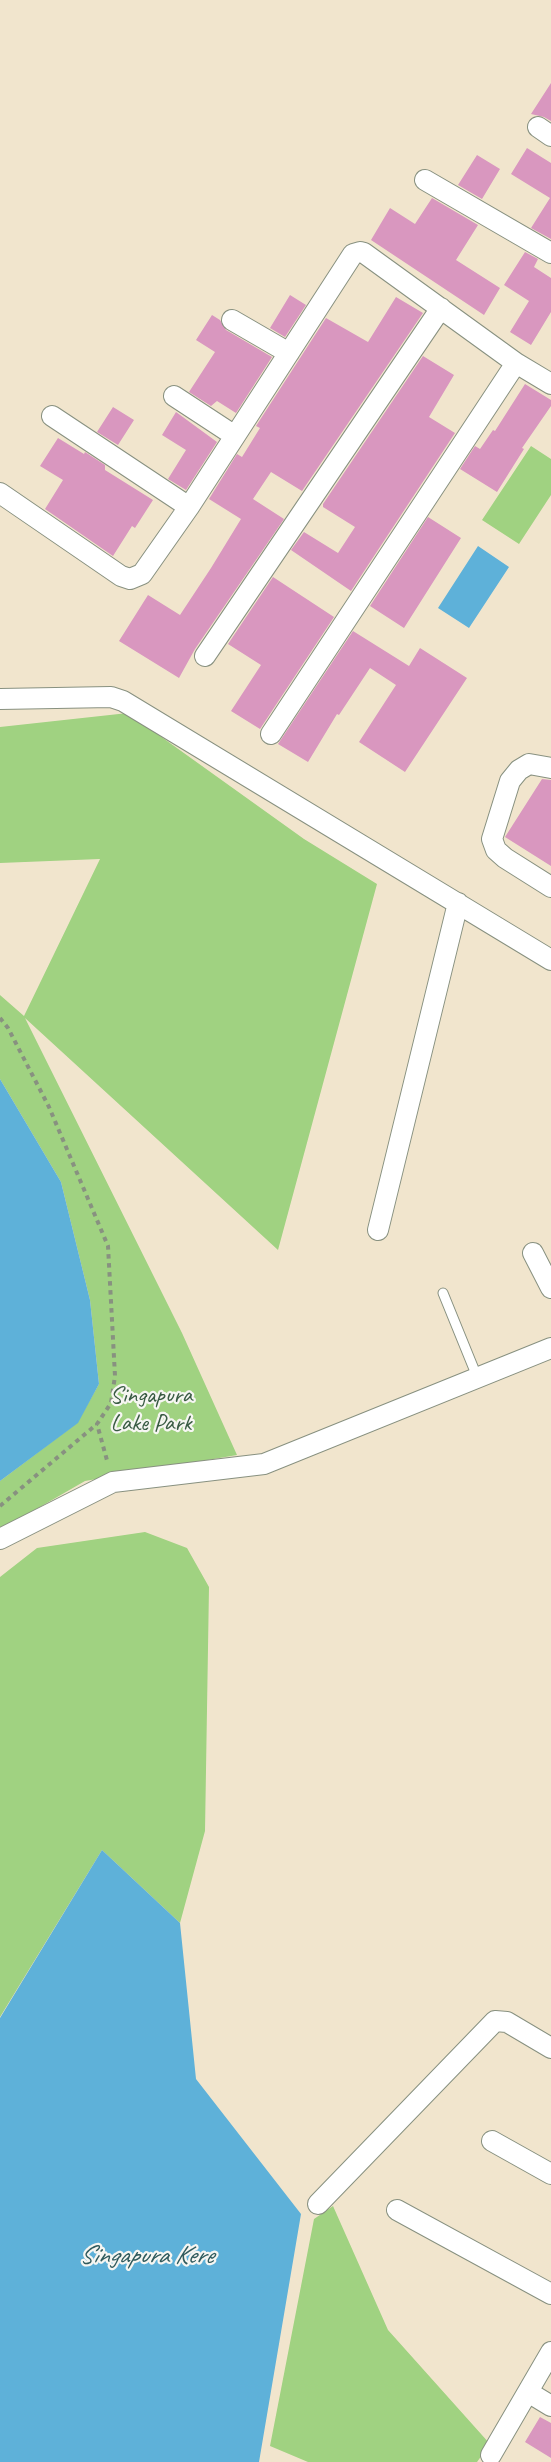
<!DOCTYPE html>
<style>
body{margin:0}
canvas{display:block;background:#f1e5cd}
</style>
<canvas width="551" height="2462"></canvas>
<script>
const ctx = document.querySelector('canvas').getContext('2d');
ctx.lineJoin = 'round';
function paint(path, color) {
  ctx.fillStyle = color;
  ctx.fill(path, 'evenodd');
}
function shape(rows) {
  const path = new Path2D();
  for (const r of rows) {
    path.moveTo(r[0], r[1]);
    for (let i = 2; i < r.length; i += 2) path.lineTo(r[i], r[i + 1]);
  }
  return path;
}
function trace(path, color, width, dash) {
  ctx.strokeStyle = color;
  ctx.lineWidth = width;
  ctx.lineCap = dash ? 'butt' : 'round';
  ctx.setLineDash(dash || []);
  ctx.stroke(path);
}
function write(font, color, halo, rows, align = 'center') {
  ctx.font = font + ' Caveat,sans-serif';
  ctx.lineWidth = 4.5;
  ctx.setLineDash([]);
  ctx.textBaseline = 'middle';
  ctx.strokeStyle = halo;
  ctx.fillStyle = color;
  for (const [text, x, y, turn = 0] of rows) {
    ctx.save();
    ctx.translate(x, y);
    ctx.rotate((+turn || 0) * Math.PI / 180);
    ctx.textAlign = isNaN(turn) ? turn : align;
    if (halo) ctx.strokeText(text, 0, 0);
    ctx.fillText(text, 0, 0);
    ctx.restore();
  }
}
const green = shape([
 [531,446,551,459,551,495,519,544,482,520],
 [128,713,304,839,377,884,278,1250,25,1018,182,1333,237,1455,85,1481,0,1530,0,1481,77,1423,99,1384,90,1300,61,1182,0,1079,0,995,24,1016,100,859,0,863,0,727],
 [145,1532,187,1548,209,1587,205,1831,180,1923,102,1850,0,2017,0,1577,37,1548],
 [333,2206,388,2330,490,2444,477,2462,308,2462,270,2446,314,2219]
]);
const water = shape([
 [478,546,509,567,469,628,438,608],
 [0,1079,61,1182,90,1300,99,1384,78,1423,0,1481],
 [102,1850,180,1923,196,2079,301,2214,259,2462,0,2462,0,2018]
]);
const building = shape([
 [551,83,551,121,544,117,531,114],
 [527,148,551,163,551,239,531,228,550,198,511,174],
 [477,155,500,169,482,199,458,185],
 [432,198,478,225,456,260,500,288,484,315,371,240,390,208,415,224],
 [525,252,538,259,534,267,551,278,551,312,531,345,510,332,529,301,504,285],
 [290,295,306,305,285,337,270,328],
 [396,297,423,313,302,491,271,472,253,499,284,519,195,649,179,678,119,641,148,595,180,615,211,568,241,519,209,499,237,454,242,457,260,428,256,426,326,318,368,342],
 [212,315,220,320,226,330,272,357,236,413,217,401,211,406,189,392,215,352,196,340],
 [423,356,454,375,429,417,455,433,351,591,291,550,304,532,338,553,355,527,323,507,323,504],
 [525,384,551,400,551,406,522,448,524,449,497,492,460,469,475,446,480,449,493,430,495,431],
 [113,407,134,420,118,445,97,432],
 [176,412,217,442,186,490,168,479,186,450,162,435],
 [58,438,84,454,85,452,105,465,105,470,153,500,135,528,132,526,113,556,45,509,63,480,40,466],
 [428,517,461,538,404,628,370,606],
 [273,577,334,617,260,729,231,711,261,665,228,644],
 [353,631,409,666,420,648,467,678,405,772,359,742,396,685,370,668,339,715,337,714,308,762,278,744],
 [542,779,551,780,551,866,505,837],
 [540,2417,551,2423,551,2458,525,2442]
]);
const path = shape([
 [0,1018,8,1028,49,1107,108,1246,115,1376,111,1403,97,1424,108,1464],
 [0,1506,97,1424]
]);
const lane = shape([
 [443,1293,478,1379]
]);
const street = shape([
 [538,127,551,136],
 [425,180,551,253],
 [232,320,289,353],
 [174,396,235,436],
 [52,416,189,507],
 [0,493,121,576,130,579,142,574,189,507,353,254,360,252,364,253,516,363,551,384],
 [205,656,441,308],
 [0,699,111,697,123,701,551,960],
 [271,734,516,363],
 [551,768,529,764,519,770,510,781,492,839,496,850,505,858,551,887],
 [378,1230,458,903],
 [533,1253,551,1288],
 [0,1539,113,1482,264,1464,551,1348],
 [492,2141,551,2174],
 [318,2204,495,2021,507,2022,551,2048],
 [397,2210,551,2294],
 [528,2392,551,2406],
 [491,2455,551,2352]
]);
const parkNames = [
 ["Singapura",151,1396],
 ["Lake Park",151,1424]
];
const waterNames = [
 ["Singapura Kere",146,2256]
];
paint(green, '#a0d281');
paint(water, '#5eb1d9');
paint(building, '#d997bf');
trace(lane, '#889180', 11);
trace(street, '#889180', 22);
trace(path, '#889180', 4, [4.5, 4.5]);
trace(lane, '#fff', 9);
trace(street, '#fff', 20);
write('24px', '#395b43', '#f6f6f2', parkNames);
write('italic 26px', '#2f5a5d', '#f6f6f2', waterNames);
</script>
